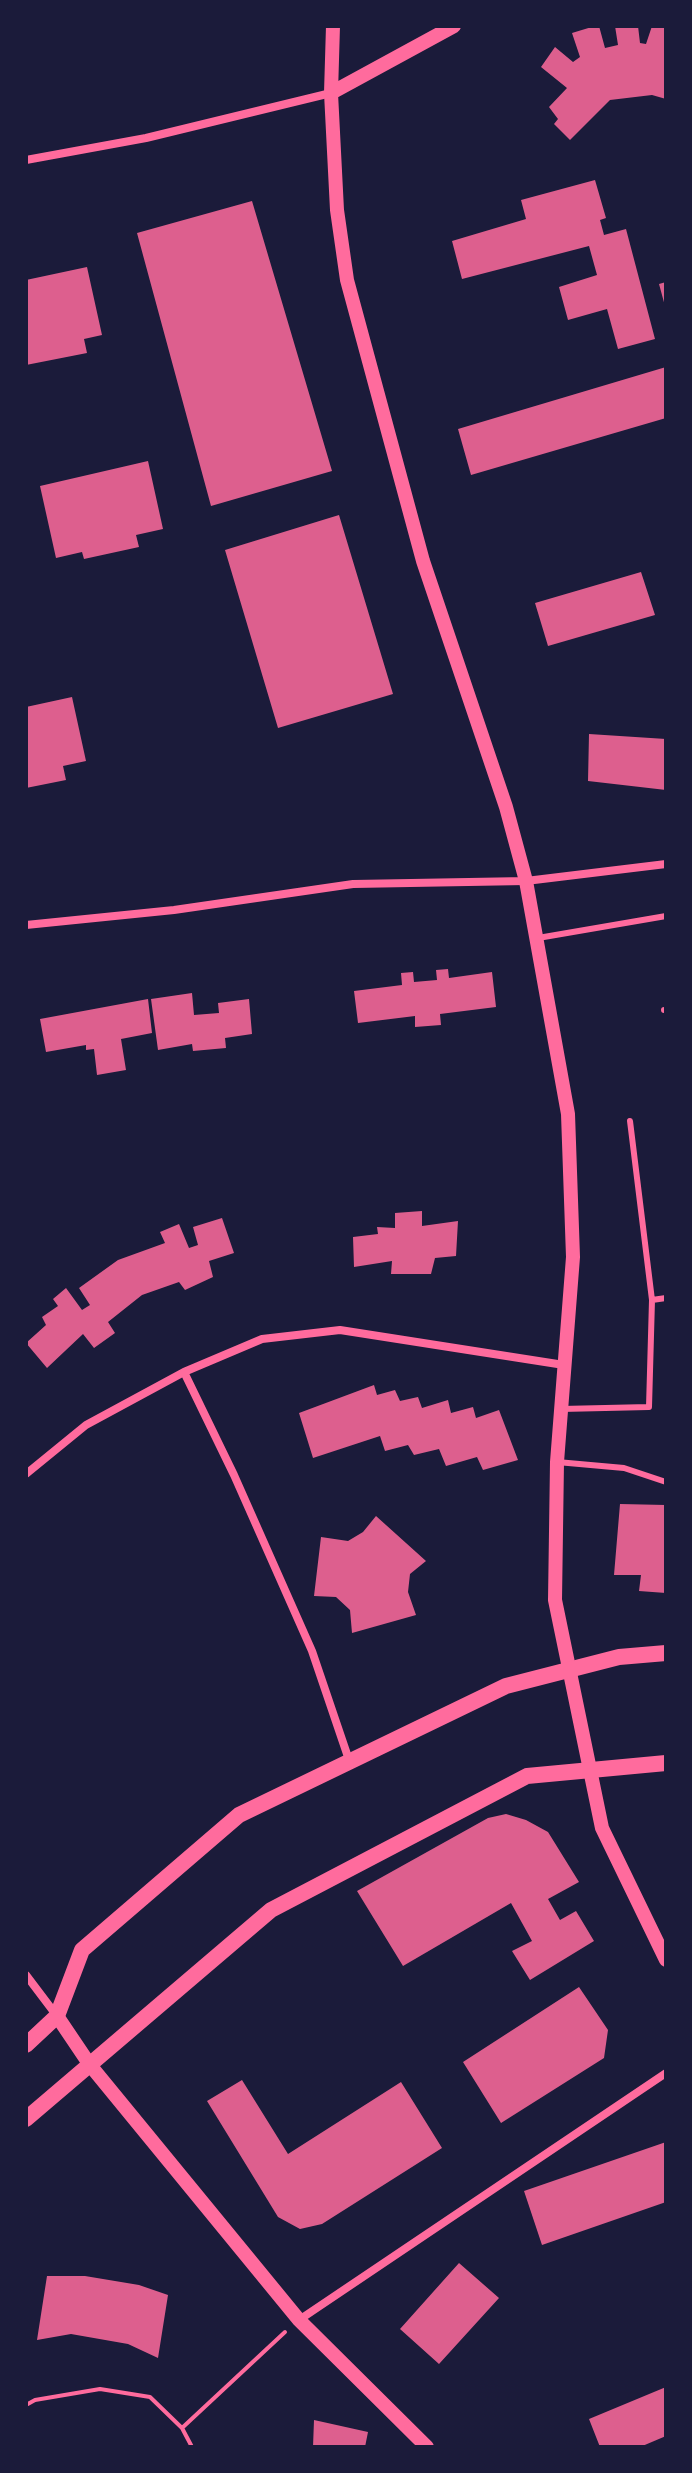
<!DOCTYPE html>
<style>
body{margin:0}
#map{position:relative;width:692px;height:2473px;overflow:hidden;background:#1b1b3a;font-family:"IBM Plex Sans",sans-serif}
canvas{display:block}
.frame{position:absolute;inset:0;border:28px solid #1b1b3a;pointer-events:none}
</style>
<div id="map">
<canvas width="692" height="2473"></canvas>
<div class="frame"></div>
</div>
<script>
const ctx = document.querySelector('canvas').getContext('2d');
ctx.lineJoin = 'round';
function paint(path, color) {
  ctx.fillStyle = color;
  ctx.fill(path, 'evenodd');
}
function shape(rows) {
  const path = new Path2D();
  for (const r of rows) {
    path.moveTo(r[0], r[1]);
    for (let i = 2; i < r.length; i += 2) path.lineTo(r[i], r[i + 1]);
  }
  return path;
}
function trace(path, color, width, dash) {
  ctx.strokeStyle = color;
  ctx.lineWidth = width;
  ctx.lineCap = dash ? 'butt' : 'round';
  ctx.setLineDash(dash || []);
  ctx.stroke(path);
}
const building = shape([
 [595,26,599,26,605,48,618,45,615,26,638,26,640,43,646,44,652,26,666,26,666,99,652,95,610,100,570,140,554,124,558,119,549,107,567,88,541,67,555,47,573,62,580,57,572,33],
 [595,180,606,218,600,220,604,235,626,229,655,339,618,349,607,309,568,320,559,287,597,275,589,246,462,279,452,241,526,219,521,200],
 [252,201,332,471,211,506,137,233],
 [87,267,102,335,84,339,87,353,26,365,26,280],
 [666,282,666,306,665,306,659,284],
 [666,367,666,418,471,475,458,429],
 [148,461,163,529,136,535,139,547,84,559,82,552,56,558,40,486],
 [339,515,393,694,278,728,225,550],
 [641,572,655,615,548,646,535,603],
 [72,697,86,761,63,766,66,780,26,788,26,707],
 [589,734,666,739,666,790,588,781],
 [448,969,449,978,492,972,496,1007,440,1014,441,1025,415,1027,415,1016,358,1023,354,991,402,985,401,973,413,972,414,982,437,980,436,970],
 [192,993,194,1015,219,1013,218,1003,249,999,252,1034,225,1038,226,1048,193,1051,192,1044,158,1050,151,999],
 [148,999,152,1033,121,1039,126,1070,97,1075,94,1049,86,1050,86,1045,46,1052,40,1019],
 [422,1211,422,1226,458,1221,456,1256,435,1258,431,1274,391,1274,392,1261,354,1267,353,1237,378,1234,377,1227,395,1228,395,1213],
 [222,1218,234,1253,209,1261,213,1277,185,1290,179,1282,142,1295,108,1322,115,1333,94,1348,83,1334,47,1368,26,1343,46,1325,42,1317,58,1306,53,1299,66,1288,82,1310,90,1305,79,1288,118,1260,165,1243,160,1232,179,1224,189,1248,198,1245,193,1227],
 [374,1385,377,1395,395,1390,400,1401,418,1397,422,1408,448,1400,451,1413,473,1407,476,1418,499,1410,518,1460,483,1470,477,1457,446,1466,439,1449,414,1455,408,1445,385,1451,380,1436,313,1458,299,1413],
 [620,1504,666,1505,666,1593,639,1591,641,1575,614,1575],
 [376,1516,426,1561,410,1574,408,1592,416,1615,352,1633,350,1610,336,1597,314,1596,321,1537,348,1541,363,1532],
 [506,1814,526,1820,548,1832,579,1882,548,1899,560,1920,576,1911,594,1941,530,1980,512,1951,532,1941,511,1903,403,1966,357,1891,488,1818],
 [579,1987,608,2030,604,2058,501,2123,463,2062],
 [242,2080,288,2154,401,2082,442,2148,322,2224,300,2229,278,2217,207,2101],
 [666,2142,666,2202,542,2245,524,2191],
 [459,2263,499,2298,439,2364,400,2329],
 [47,2276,85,2276,139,2285,168,2295,158,2358,128,2344,71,2334,37,2340],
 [666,2387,666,2436,640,2447,600,2447,589,2419],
 [314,2420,368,2432,365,2447,313,2447]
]);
const path = shape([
 [26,2405,35,2400,100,2389,150,2397,182,2428,192,2447],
 [182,2428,285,2332]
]);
const service = shape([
 [538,938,666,916],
 [664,1010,666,1010],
 [652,1300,666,1298],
 [561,1409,649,1407,652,1300,630,1121],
 [557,1462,624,1468,666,1482]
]);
const minor = shape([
 [26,160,146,138,331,93],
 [26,925,174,910,353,884,526,881,666,864],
 [184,1372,234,1475,312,1651,349,1760],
 [26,1474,86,1425,184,1372,262,1339,340,1330,564,1365],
 [26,1975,57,2016],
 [299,2320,666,2073]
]);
const tertiary = shape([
 [333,26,331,93,337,210,347,280,423,561,506,807,526,881,568,1114,573,1257,557,1462,555,1600,602,1828,666,1960],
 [331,93,454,26],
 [57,2016,90,2065,299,2320,427,2447]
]);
const secondary = shape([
 [26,2045,57,2016,82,1950,239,1815,506,1686,619,1657,666,1653],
 [26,2119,271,1910,527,1776,666,1763]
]);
paint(building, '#dd5f8e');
trace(path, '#ff6b9d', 4);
trace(service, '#ff6b9d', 6);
trace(minor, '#ff6b9d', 8);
trace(tertiary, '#ff6b9d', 14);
trace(secondary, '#ff6b9d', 16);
</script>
